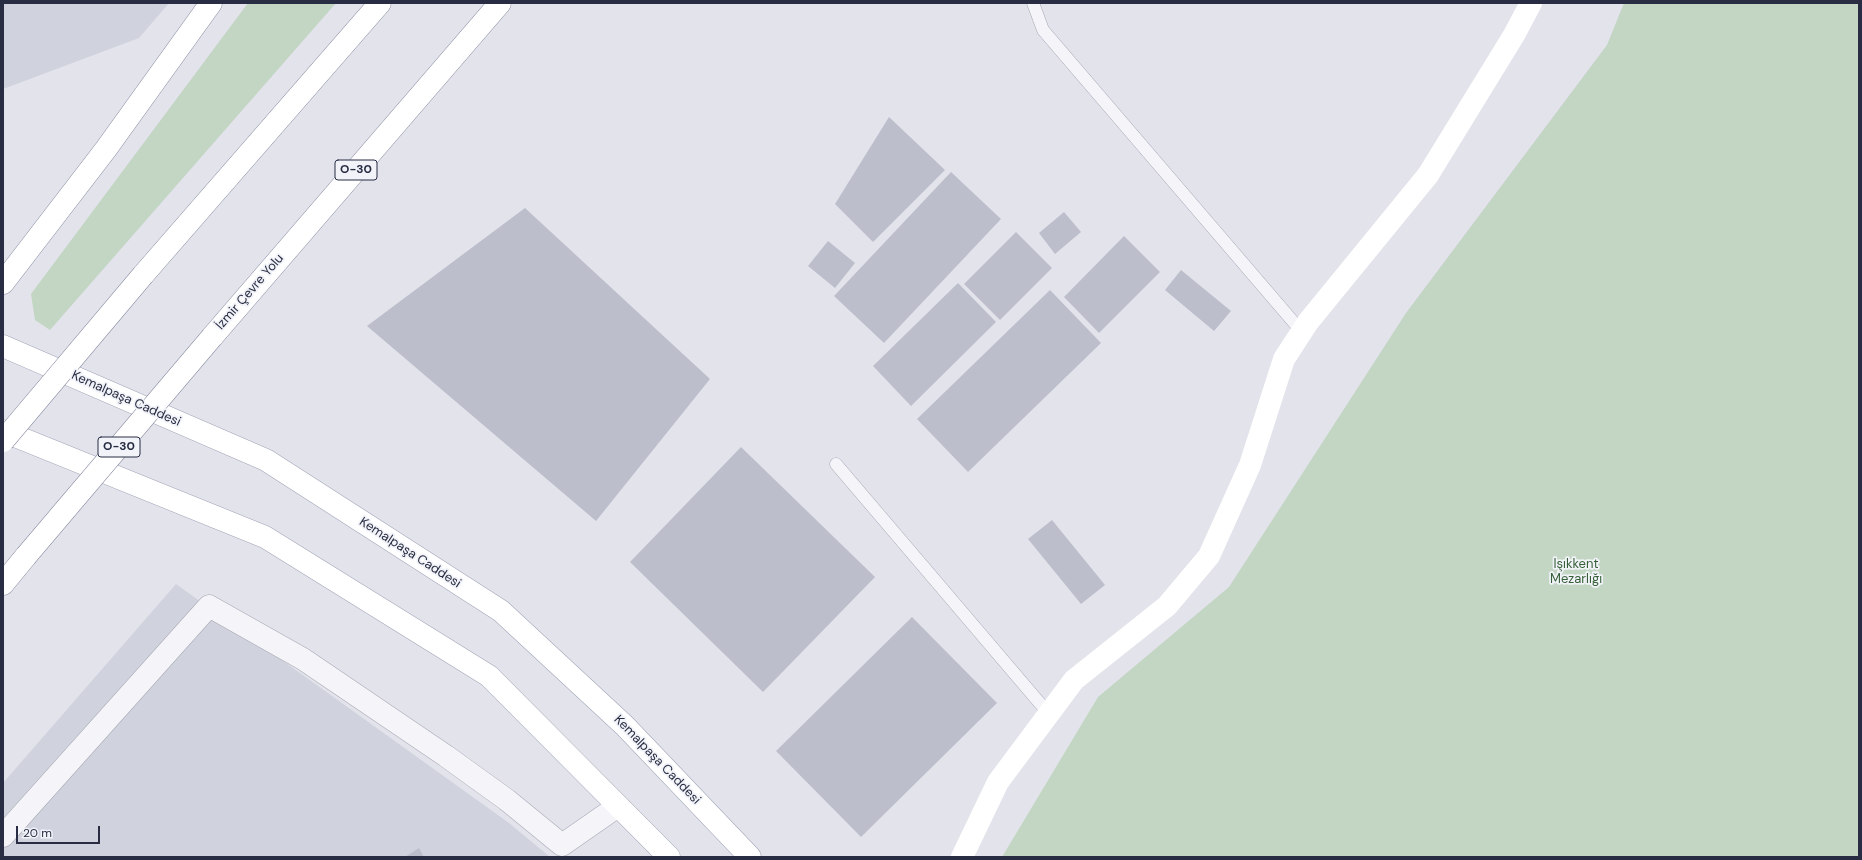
<!DOCTYPE html>
<meta charset="utf-8">
<style>
body{margin:0}
#map{position:relative;width:1862px;height:860px;overflow:hidden;background:#e2e3eb;font-family:"DM Sans",sans-serif}
canvas{display:block}
.frame{position:absolute;inset:0;border:4px solid #292d43;pointer-events:none}
.scale{position:absolute;left:16px;top:826px;width:84px;height:18px;box-sizing:border-box;border:2px solid #292d43;border-top:0;padding-left:5px;font-size:12px;line-height:14px;white-space:nowrap;color:#292d43;-webkit-text-stroke:3px #f1f3f8;paint-order:stroke}
</style>
<div id="map">
<canvas width="1862" height="860"></canvas>
<div class="frame"></div>
<div class="scale">20 m</div>
</div>
<script>
const ctx = document.querySelector('canvas').getContext('2d');
ctx.lineJoin = 'round';
function paint(path, color) {
  ctx.fillStyle = color;
  ctx.fill(path, 'evenodd');
}
function shape(rows) {
  const path = new Path2D();
  for (const r of rows) {
    path.moveTo(r[0], r[1]);
    for (let i = 2; i < r.length; i += 2) path.lineTo(r[i], r[i + 1]);
  }
  return path;
}
function trace(path, color, width, dash) {
  ctx.strokeStyle = color;
  ctx.lineWidth = width;
  ctx.lineCap = dash ? 'butt' : 'round';
  ctx.setLineDash(dash || []);
  ctx.stroke(path);
}
function write(font, color, halo, rows, align = 'center') {
  ctx.font = font + ' "DM Sans",sans-serif';
  ctx.lineWidth = 3.5;
  ctx.setLineDash([]);
  ctx.textBaseline = 'middle';
  ctx.strokeStyle = halo;
  ctx.fillStyle = color;
  for (const [text, x, y, turn = 0] of rows) {
    ctx.save();
    ctx.translate(x, y);
    ctx.rotate((+turn || 0) * Math.PI / 180);
    ctx.textAlign = isNaN(turn) ? turn : align;
    if (halo) ctx.strokeText(text, 0, 0);
    ctx.fillText(text, 0, 0);
    ctx.restore();
  }
}
const built = shape([
 [3,3,169,3,139,38,3,89],
 [176,584,509,823,550,857,3,857,3,783]
]);
const green = shape([
 [248,3,336,3,50,330,35,320,31,294],
 [1624,3,1859,3,1859,857,1002,857,1098,697,1229,587,1406,313,1607,45]
]);
const building = shape([
 [889,117,945,170,873,242,835,204],
 [951,172,1001,219,884,343,834,296],
 [525,208,710,379,596,521,367,326],
 [1064,212,1081,232,1055,254,1039,233],
 [1016,232,1052,268,1000,320,964,284],
 [1124,236,1160,272,1099,333,1064,297],
 [828,241,855,263,835,288,808,266],
 [1181,270,1231,311,1214,331,1165,290],
 [958,283,996,322,911,406,873,366],
 [1050,290,1101,343,968,472,917,419],
 [741,447,875,577,763,692,630,562],
 [1052,520,1105,585,1081,604,1028,539],
 [912,617,997,703,861,837,776,751],
 [419,848,424,857,405,857]
]);
const service = shape([
 [1033,3,1043,30,1302,332],
 [836,464,1049,714]
]);
const minor = shape([
 [3,836,209,606,303,659,446,756,507,800,562,845,618,806]
]);
const secondary = shape([
 [962,857,998,782,1074,680,1167,606,1209,556,1250,465,1284,359,1308,322,1428,175,1514,35,1531,3]
]);
const primary = shape([
 [3,346,266,460,501,611,625,726,750,857],
 [3,431,265,537,489,676,669,857]
]);
const motorway = shape([
 [143,275,380,3],
 [3,283,106,149,211,3],
 [212,337,500,3],
 [3,584,26,556]
]);
const motorwayBridge = shape([
 [3,441,143,275],
 [26,556,212,337]
]);
const shields = [
 [356,170,42],
 [119,447,42]
];
const shieldNames = [
 ["O-30",356,170],
 ["O-30",119,447]
];
const streetNames = [
 ["İzmir Çevre Yolu",250,292,-49],
 ["Kemalpaşa Caddesi",126,399,24],
 ["Kemalpaşa Caddesi",410,553,33],
 ["Kemalpaşa Caddesi",657,760,46]
];
const parkNames = [
 ["Işıkkent",1576,565],
 ["Mezarlığı",1576,580]
];
paint(built, '#d0d2dd');
paint(green, '#c3d5c3');
paint(building, '#bcbecb');
trace(service, '#a7a9b5', 13);
trace(minor, '#a7a9b5', 23);
trace(primary, '#a1a5b7', 23);
trace(motorway, '#898da2', 23);
trace(service, '#f5f5f9', 12);
trace(minor, '#f5f5f9', 22);
trace(secondary, '#fff', 22);
trace(primary, '#fff', 22);
trace(motorway, '#fff', 22);
trace(motorwayBridge, '#898da2', 23, []);
trace(motorwayBridge, '#fff', 22);
for (const [x, y, w] of shields) {
  const box = new Path2D();
  box.roundRect(x - w / 2, y - 10, w, 20, 3);
  ctx.fillStyle = '#f1f3f8';
  ctx.fill(box);
  trace(box, '#292d43', 1);
}
write('bold 12px', '#292d43', null, shieldNames);
write('13px', '#292d43', '#f1f3f8', streetNames);
write('13px', '#365f37', '#f1f3f8', parkNames);
</script>
